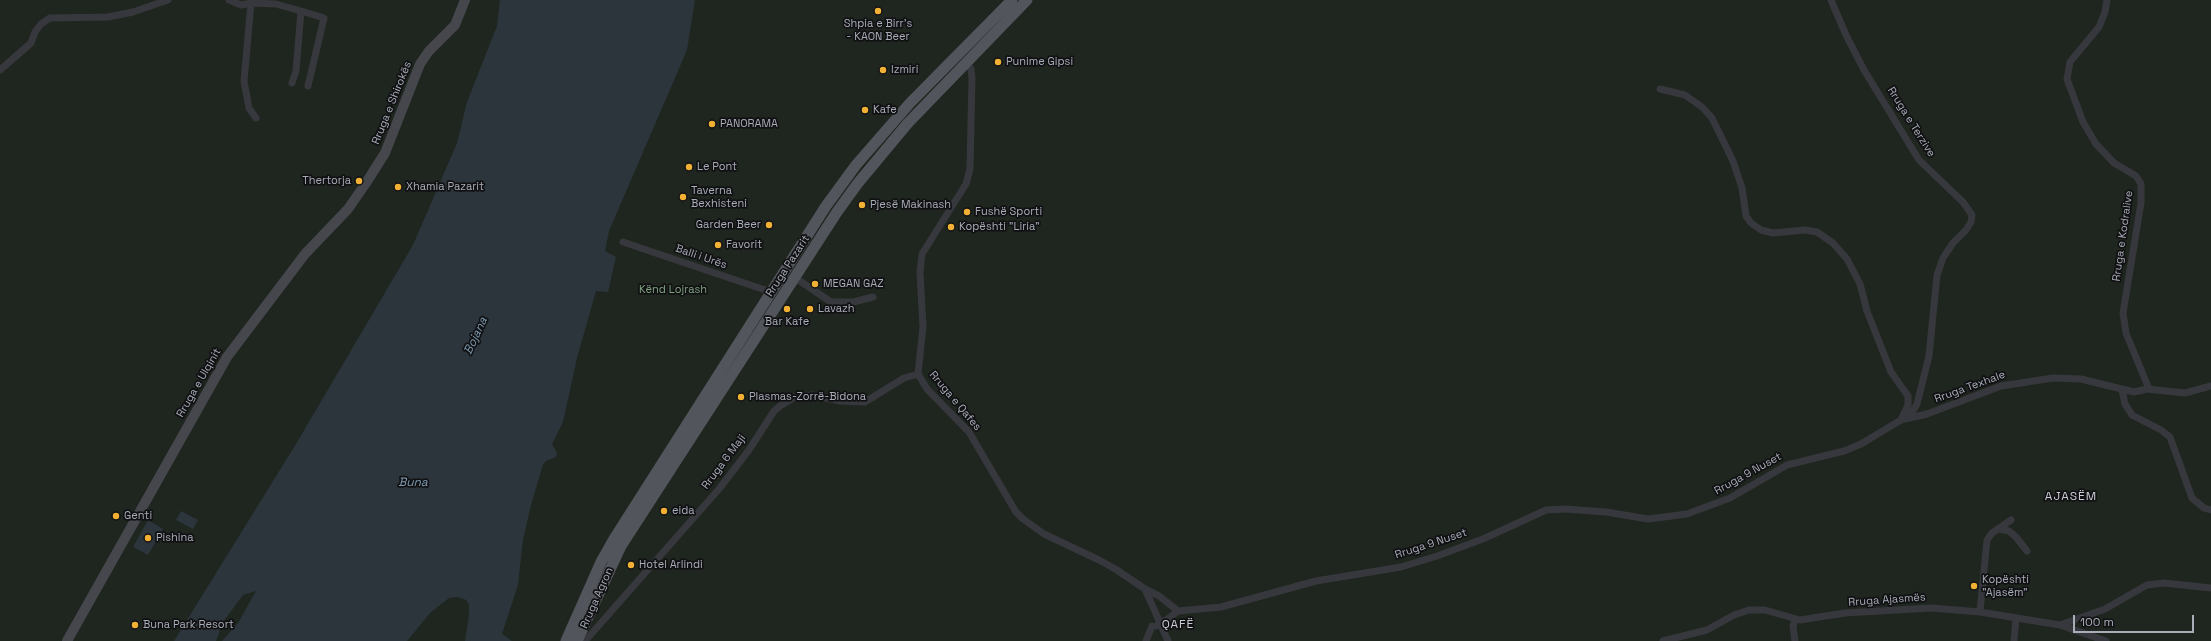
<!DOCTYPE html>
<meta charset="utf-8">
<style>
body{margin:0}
#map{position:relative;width:2211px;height:641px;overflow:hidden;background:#161618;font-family:"Space Grotesk",sans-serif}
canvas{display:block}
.scale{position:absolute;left:2073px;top:615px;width:121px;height:18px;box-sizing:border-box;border:2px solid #a8adb8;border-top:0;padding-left:5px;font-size:12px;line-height:14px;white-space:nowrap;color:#a8adb8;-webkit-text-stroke:3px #111113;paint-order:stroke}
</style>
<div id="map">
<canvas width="2211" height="641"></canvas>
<div class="scale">100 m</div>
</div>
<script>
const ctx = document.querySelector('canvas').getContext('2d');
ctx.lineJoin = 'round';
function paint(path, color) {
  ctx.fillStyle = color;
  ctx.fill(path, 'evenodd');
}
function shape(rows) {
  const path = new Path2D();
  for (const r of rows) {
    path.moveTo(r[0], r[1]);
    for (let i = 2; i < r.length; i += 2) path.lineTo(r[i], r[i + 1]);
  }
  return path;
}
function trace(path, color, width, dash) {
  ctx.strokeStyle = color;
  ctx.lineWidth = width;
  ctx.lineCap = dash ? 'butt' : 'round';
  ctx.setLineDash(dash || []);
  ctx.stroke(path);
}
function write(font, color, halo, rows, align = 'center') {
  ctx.font = font + ' "Space Grotesk",sans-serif';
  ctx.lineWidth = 3.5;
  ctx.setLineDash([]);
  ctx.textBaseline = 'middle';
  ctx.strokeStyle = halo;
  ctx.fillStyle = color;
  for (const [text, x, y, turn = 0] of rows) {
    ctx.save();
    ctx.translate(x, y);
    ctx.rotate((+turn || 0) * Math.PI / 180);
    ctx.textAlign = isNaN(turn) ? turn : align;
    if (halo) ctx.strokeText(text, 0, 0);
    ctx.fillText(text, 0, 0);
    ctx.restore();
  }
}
const green = shape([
 [0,0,2211,0,2211,641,0,641]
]);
const water = shape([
 [500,0,695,0,687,50,609,231,605,251,616,257,608,292,596,291,577,358,563,422,552,444,557,453,556,457,546,461,543,464,530,509,523,540,518,585,502,634,512,641,465,641,469,615,469,605,466,600,458,597,449,598,430,613,407,641,222,641,238,623,256,591,243,595,223,622,216,641,174,641,296,444,413,245,457,143,467,102,497,26],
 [181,511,198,520,193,529,176,520],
 [148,520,163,529,148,555,133,547]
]);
const minor = shape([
 [229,0,241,5,251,3],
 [2107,0,2105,12,2099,27,2070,62,2067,79,2083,122,2096,144,2114,163,2136,176,2141,184,2141,203,2123,313,2126,333,2149,389],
 [966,62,971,69,972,78,970,169,966,184,922,254,920,272,923,327,918,374,927,389,969,432,1016,512,1023,519,1044,534,1099,560,1117,570,1145,589,1159,596,1178,611],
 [0,70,31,43,35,32,41,24,50,18,108,17,133,12,168,0],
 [292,83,296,71,301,11,324,18,308,86],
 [1660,89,1685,95,1702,107,1712,118,1733,161,1742,188,1746,216,1751,223,1761,230,1773,233,1805,230,1817,232,1833,243,1847,259,1860,284,1867,311,1891,372,1908,396,1908,405,1901,420],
 [256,118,249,108,244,81,251,3,276,4,301,11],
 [623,242,771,292],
 [794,277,831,302,853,302,873,297],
 [2122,390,2125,404,2132,415,2161,430,2170,437,2192,498,2204,508,2211,510],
 [1905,419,1927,414,2001,386,2053,378,2081,379,2134,392,2147,389,2185,393,2211,386],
 [1999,529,2009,531,2016,537,2027,551],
 [1145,589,1168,641],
 [1178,611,1221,607,1316,581,1401,567,1437,556,1483,539,1546,510,1565,509,1606,512,1648,519,1687,514,1730,498,1787,465,1844,451,1861,444,1911,414,1917,404,1929,356,1937,275,1943,258,1953,243,1966,230,1971,222,1972,215,1963,202,1919,160,1864,70,1846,35,1831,0],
 [1980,612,1987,540,1992,533,2011,520],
 [1795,620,1793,626,1795,641],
 [1165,621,1178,611],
 [2060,625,2105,609,2147,585,2164,583,2211,588],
 [585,641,719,489,749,450,774,411,780,406,795,397,813,395,840,401,865,402,904,378,918,374],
 [1146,641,1152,626],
 [1663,641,1707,630,1734,615,1749,610,1765,610,1800,620,1845,613,1931,608,1980,612,2060,625,2106,641],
 [2014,641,2016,618]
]);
const secondary = shape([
 [67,641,227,357,305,254,348,209,366,183,385,153,420,64,429,51,455,25,465,0]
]);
const primary = shape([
 [566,641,601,562,614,539,826,206,856,165,910,103,1012,0],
 [577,641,621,546,837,212,858,183,908,123,1027,0]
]);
const minorBridge = shape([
 [1156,626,1165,621]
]);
const markers = [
 [878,11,4,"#f2b134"],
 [998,62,4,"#f2b134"],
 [883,70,4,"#f2b134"],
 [865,110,4,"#f2b134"],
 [712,124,4,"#f2b134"],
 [689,167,4,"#f2b134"],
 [359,181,4,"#f2b134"],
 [398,187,4,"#f2b134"],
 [683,197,4,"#f2b134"],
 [862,205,4,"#f2b134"],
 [967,212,4,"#f2b134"],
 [769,225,4,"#f2b134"],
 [951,227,4,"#f2b134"],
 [718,245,4,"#f2b134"],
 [815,284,4,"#f2b134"],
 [787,309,4,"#f2b134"],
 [810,309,4,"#f2b134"],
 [741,397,4,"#f2b134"],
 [664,511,4,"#f2b134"],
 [116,516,4,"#f2b134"],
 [148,538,4,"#f2b134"],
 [631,565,4,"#f2b134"],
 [1974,586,4,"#f2b134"],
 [135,625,4,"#f2b134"]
];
const poiNames = [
 ["Shpia e Birr's",878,24,"center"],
 ["- KAON Beer",878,37,"center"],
 ["Punime Gipsi",1006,62],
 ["Izmiri",891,70],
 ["Kafe",873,110],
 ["PANORAMA",720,124],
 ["Le Pont",697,167],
 ["Thertorja",351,181,"right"],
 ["Xhamia Pazarit",406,187],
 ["Taverna",691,191],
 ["Bexhisteni",691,204],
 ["Pjesë Makinash",870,205],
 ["Fushë Sporti",975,212],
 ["Garden Beer",761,225,"right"],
 ["Kopështi \"Liria\"",959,227],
 ["Favorit",726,245],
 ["MEGAN GAZ",823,284],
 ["Lavazh",818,309],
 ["Bar Kafe",787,322,"center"],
 ["Plasmas-Zorrë-Bidona",749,397],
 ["eida",672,511],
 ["Genti",124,516],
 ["Pishina",156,538],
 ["Hotel Arlindi",639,565],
 ["Kopështi",1982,580],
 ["\"Ajasëm\"",1982,593],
 ["Buna Park Resort",143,625]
];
const streetNames = [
 ["Rruga e Shirokës",392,103,-68],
 ["Rruga e Terzive",1911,122,58],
 ["Rruga e Kodralive",2123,236,-82],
 ["Balli i Urës",701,257,19],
 ["Rruga Pazarit",788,266,-57],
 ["Rruga e Ulqinit",199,383,-60],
 ["Rruga Texhale",1970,387,-20],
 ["Rruga e Qafes",955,401,50],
 ["Rruga 6 Maji",724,462,-53],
 ["Rruga 9 Nuset",1748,474,-29],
 ["Rruga 9 Nuset",1431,544,-18],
 ["Rruga Agron",597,598,-66],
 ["Rruga Ajasmës",1887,600,-4]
];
const parkNames = [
 ["Kënd Lojrash",673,290]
];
const waterNames = [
 ["Bojana",476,336,-65],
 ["Buna",413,483]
];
const neighbourhoodNames = [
 ["AJASËM",2071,497],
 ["QAFË",1178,625]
];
paint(green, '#1e261f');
paint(water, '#2c353c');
trace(minor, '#37383d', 7);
trace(secondary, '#45474d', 10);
trace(primary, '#53555c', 11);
trace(minorBridge, '#37383d', 7);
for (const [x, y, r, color] of markers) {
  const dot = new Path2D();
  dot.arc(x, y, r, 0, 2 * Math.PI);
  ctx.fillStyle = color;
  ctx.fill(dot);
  trace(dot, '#111113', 1.5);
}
write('11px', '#a8adb8', '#111113', poiNames, 'left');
write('11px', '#a8adb8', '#111113', streetNames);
write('11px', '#7fa381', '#111113', parkNames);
write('italic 12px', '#7f9bb3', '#111113', waterNames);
ctx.letterSpacing = '1px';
write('12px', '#c9ccd4', '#111113', neighbourhoodNames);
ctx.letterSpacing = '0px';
</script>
